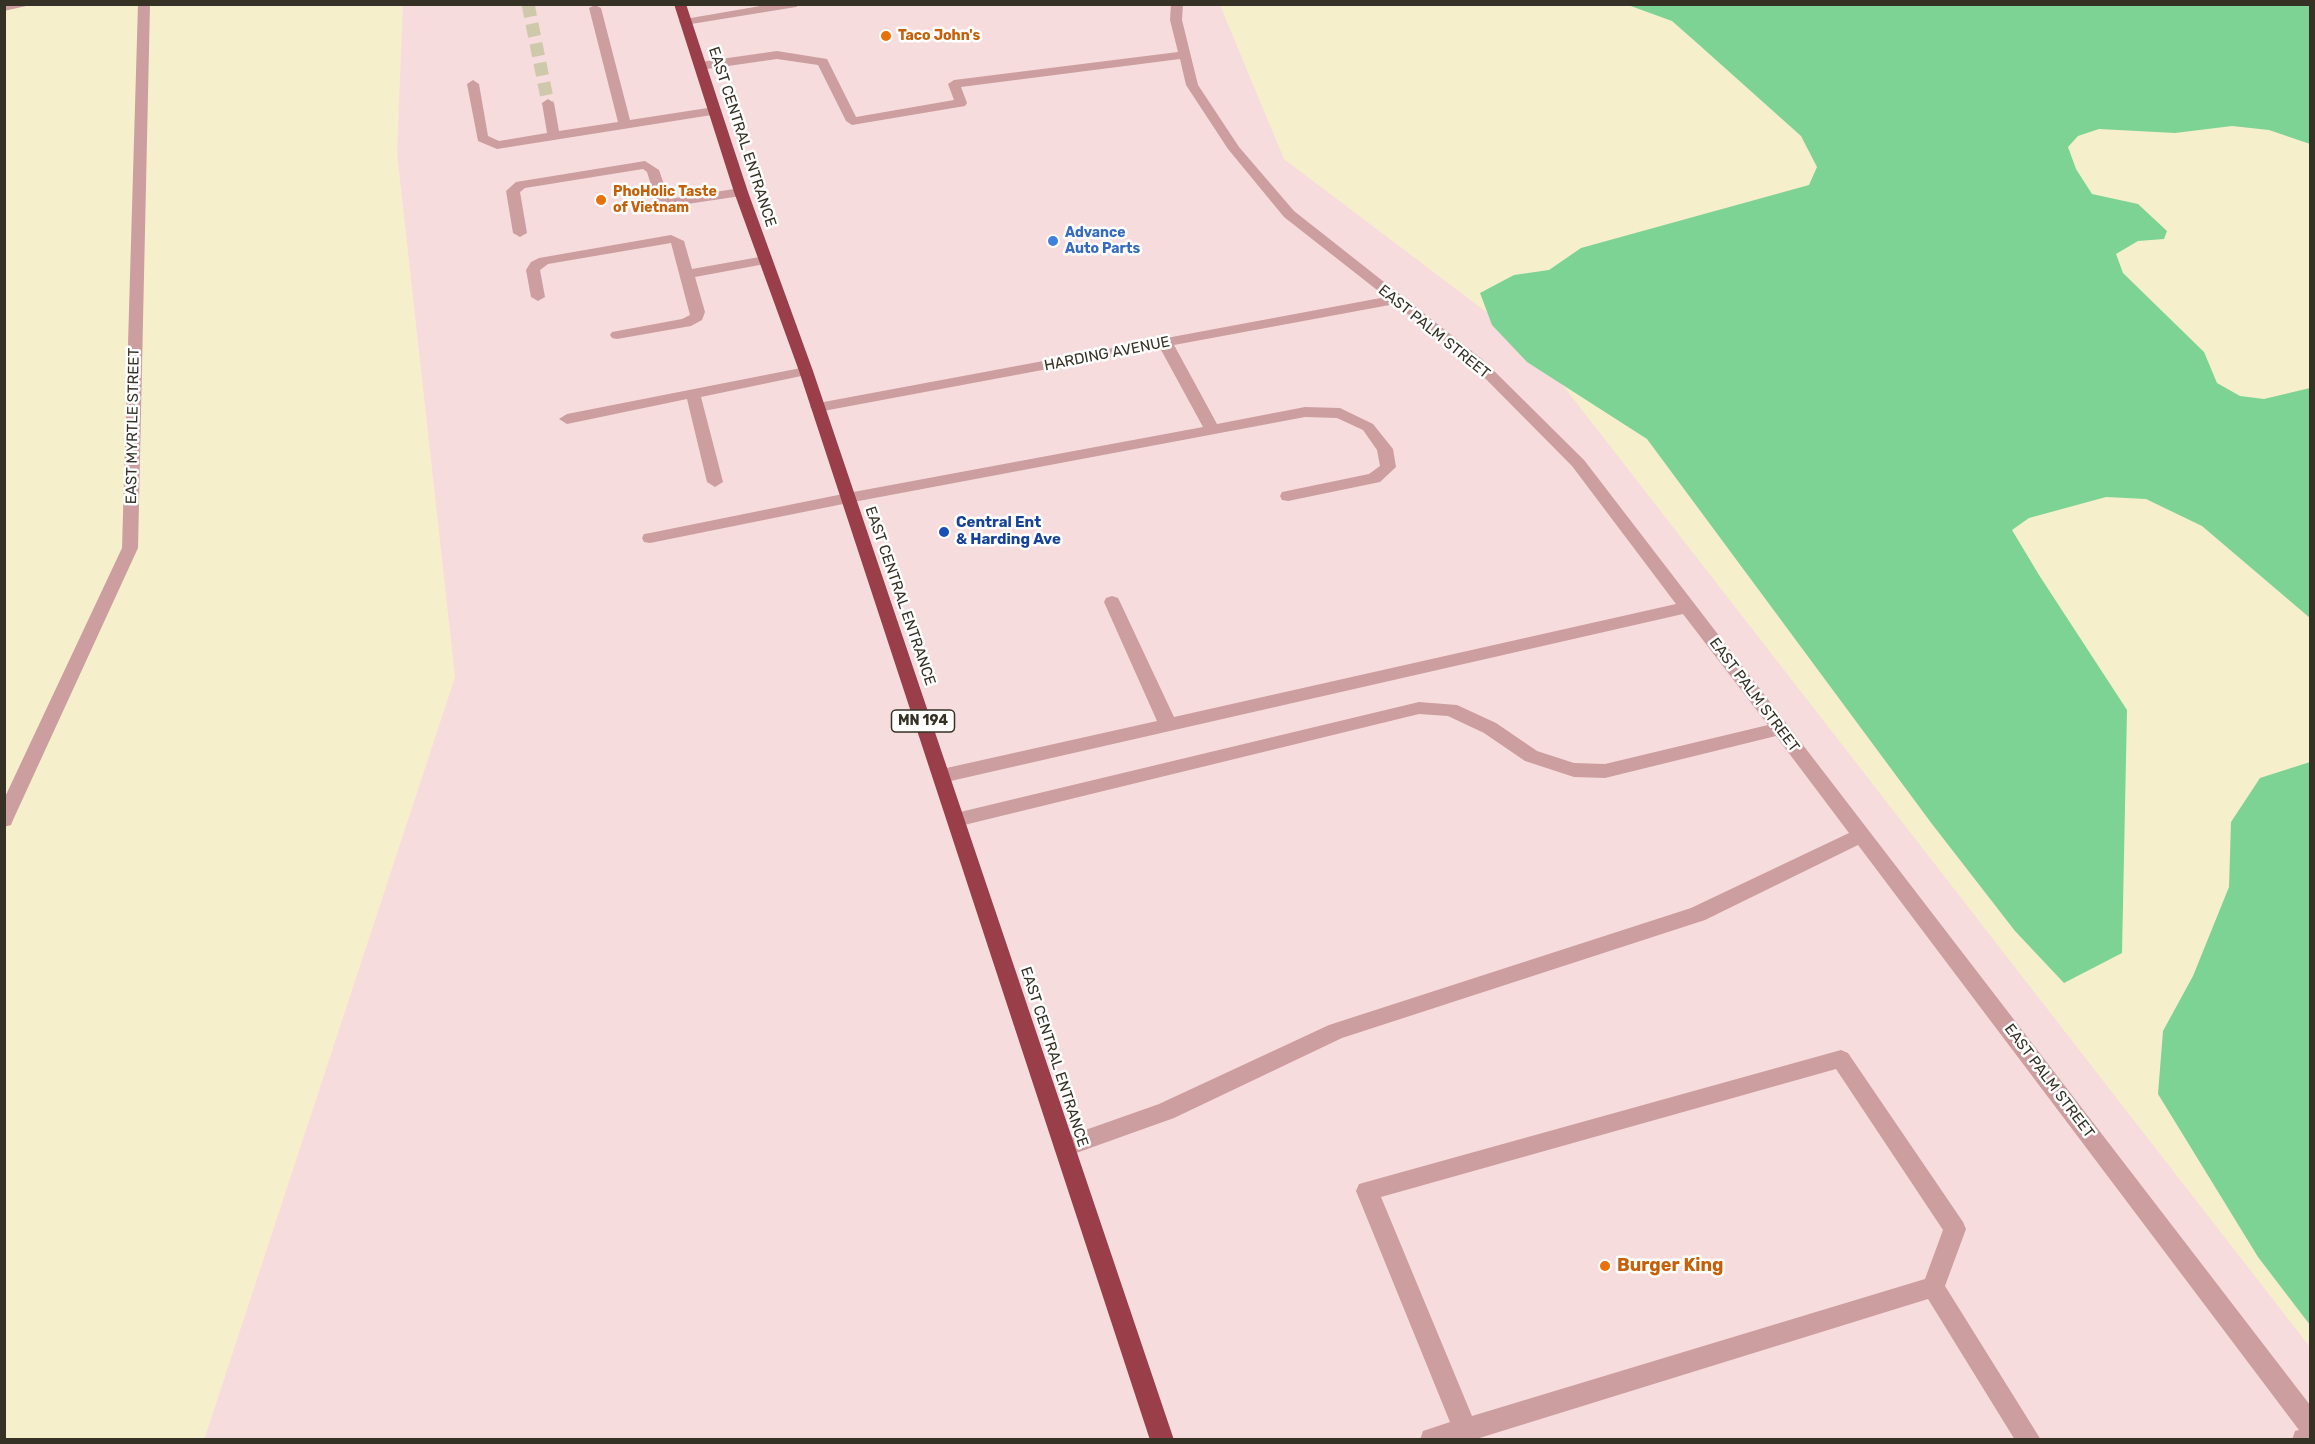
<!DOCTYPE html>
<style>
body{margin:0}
#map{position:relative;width:2315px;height:1444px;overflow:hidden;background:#f6efcc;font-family:Rubik,sans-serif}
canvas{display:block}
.frame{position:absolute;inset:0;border:6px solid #353225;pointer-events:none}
</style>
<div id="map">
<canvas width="2315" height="1444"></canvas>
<div class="frame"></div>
</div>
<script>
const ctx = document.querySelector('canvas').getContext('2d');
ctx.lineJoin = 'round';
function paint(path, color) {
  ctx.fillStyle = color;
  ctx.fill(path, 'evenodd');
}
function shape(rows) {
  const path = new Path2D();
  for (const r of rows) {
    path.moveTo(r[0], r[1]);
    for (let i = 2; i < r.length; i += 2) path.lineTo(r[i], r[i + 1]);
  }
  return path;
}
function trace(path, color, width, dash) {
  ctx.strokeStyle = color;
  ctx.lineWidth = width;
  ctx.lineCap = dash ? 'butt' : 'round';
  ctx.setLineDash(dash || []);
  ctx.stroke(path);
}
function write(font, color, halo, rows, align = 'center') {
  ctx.font = font + ' Rubik,sans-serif';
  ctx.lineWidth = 5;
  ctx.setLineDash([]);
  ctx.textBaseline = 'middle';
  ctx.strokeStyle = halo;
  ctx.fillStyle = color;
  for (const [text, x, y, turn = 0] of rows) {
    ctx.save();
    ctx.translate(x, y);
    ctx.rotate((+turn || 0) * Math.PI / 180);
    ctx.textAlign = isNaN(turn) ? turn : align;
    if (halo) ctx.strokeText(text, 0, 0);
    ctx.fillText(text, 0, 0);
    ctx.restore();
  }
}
const commercial = shape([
 [403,4,1220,5,1284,159,1534,348,2310,1347,2310,1440,204,1440,455,677,397,153]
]);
const forest = shape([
 [1628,5,2310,5,2310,144,2269,130,2232,126,2175,133,2099,129,2078,136,2068,147,2076,169,2092,194,2138,204,2167,231,2164,239,2138,241,2116,254,2123,273,2204,352,2217,383,2240,396,2264,399,2310,388,2310,618,2202,526,2146,499,2106,497,2029,518,2012,530,2039,575,2127,710,2122,953,2064,983,2015,931,1932,824,1647,439,1527,362,1492,325,1480,293,1514,275,1549,270,1581,248,1809,185,1817,167,1801,136,1697,43,1672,21],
 [2310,762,2310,1325,2258,1257,2158,1094,2163,1031,2193,976,2229,887,2231,822,2260,778]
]);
const minorTunnel = shape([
 [528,4,548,103]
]);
const minor = shape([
 [4,4,35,4,4,11,4,4],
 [138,4,150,4,138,548,13,820,11,825,4,827,4,799,122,548,138,4],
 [772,4,801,4,796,7,685,25,679,22,685,19,772,4],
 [1171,4,1183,4,1182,20,1198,85,1239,147,1294,211,1483,360,1584,460,2310,1405,2310,1440,2292,1440,2295,1431,2299,1430,1858,845,1705,920,1342,1038,1174,1118,1065,1157,1057,1154,1054,1147,1057,1140,1159,1104,1329,1025,1691,908,1849,833,1776,736,1605,778,1574,777,1525,761,1484,733,1448,716,1419,714,956,827,949,825,947,820,949,815,956,813,1419,702,1457,705,1496,723,1537,751,1574,763,1605,764,1768,725,1683,614,942,783,935,781,933,776,935,771,942,769,1157,721,1104,602,1106,598,1112,596,1118,598,1120,602,1174,717,1676,604,1572,466,1473,366,1395,304,1174,345,1217,424,1305,407,1340,408,1373,424,1393,449,1396,467,1380,482,1288,501,1282,500,1280,496,1282,492,1369,474,1380,466,1377,450,1363,430,1337,418,1305,417,848,503,650,543,644,542,642,538,644,534,650,533,848,493,1203,427,1160,348,818,412,810,407,813,404,1386,297,1284,217,1228,149,1186,85,1180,59,961,87,967,103,965,106,852,125,846,121,818,65,777,59,700,70,694,66,700,62,777,51,827,59,856,117,954,100,948,84,954,80,1178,52,1170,20,1171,4],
 [595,5,601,8,630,120,714,107,718,108,720,111,718,114,497,149,478,141,467,84,473,80,479,84,488,136,499,141,547,133,542,103,548,99,554,103,559,131,618,122,589,8,595,5],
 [645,161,659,170,669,199,741,188,748,192,741,196,667,207,656,201,647,172,643,169,525,188,520,192,527,233,520,237,513,233,506,191,516,182,645,161],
 [671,235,684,241,692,269,765,256,772,260,765,264,695,277,705,312,702,320,691,326,617,339,612,338,610,335,612,332,682,319,690,315,671,243,548,264,540,270,545,297,538,301,531,297,526,270,531,262,539,258,671,235],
 [806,367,811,368,813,371,811,374,701,397,723,482,715,487,707,482,687,399,567,424,559,419,567,414,806,367],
 [1841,1050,1848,1053,1963,1222,1966,1229,1945,1286,2041,1440,2015,1440,1928,1299,1473,1440,1420,1440,1423,1431,1450,1422,1356,1191,1359,1184,1841,1050],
 [1836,1069,1943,1230,1925,1279,1472,1416,1381,1197,1836,1069]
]);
const highway = shape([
 [674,4,686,4,748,192,813,371,1174,1440,1150,1440,799,371,734,192,674,4]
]);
const markers = [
 [886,36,6,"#e8710a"],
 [601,200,6,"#e8710a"],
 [1053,241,6,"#3f7fe0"],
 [944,532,6,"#1a4fb4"],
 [1605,1266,6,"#e8710a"]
];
const farFoodnames = [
 ["Taco John's",898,36],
 ["PhoHolic Taste",613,192],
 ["of Vietnam",613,208]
];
const farShopnames = [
 ["Advance",1065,233],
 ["Auto Parts",1065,249]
];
const shields = [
 [923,721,63]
];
const shieldNames = [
 ["MN 194",923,721]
];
const streetNames = [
 ["EAST CENTRAL ENTRANCE",742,137,72],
 ["EAST PALM STREET",1434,332,39],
 ["HARDING AVENUE",1107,354,-11],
 ["EAST MYRTLE STREET",133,426,-89],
 ["EAST CENTRAL ENTRANCE",900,596,71],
 ["EAST PALM STREET",1754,695,53],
 ["EAST CENTRAL ENTRANCE",1054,1057,72],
 ["EAST PALM STREET",2049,1081,53]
];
const transitNames = [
 ["Central Ent",956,523],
 ["& Harding Ave",956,540]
];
const nearFoodnames = [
 ["Burger King",1617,1266]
];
paint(commercial, '#f7dcdd');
paint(forest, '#7dd394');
trace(minorTunnel, '#cfc9ab', 13, [13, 7]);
paint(minor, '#cc9ea0');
paint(highway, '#9a3f49');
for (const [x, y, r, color] of markers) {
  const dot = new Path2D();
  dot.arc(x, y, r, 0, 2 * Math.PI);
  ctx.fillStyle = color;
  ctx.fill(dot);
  trace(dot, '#fff', 2);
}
write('bold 14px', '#c56008', '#fff', farFoodnames, 'left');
write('bold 14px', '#366cbe', '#fff', farShopnames, 'left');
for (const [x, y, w] of shields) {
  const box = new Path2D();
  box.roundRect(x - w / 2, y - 11, w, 22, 4.5);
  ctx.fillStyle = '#fff';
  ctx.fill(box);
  trace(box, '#353225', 1.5);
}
write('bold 14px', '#353225', null, shieldNames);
write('15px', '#353225', '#fff', streetNames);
write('bold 15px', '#164399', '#fff', transitNames, 'left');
write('bold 18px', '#c56008', '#fff', nearFoodnames, 'left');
</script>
